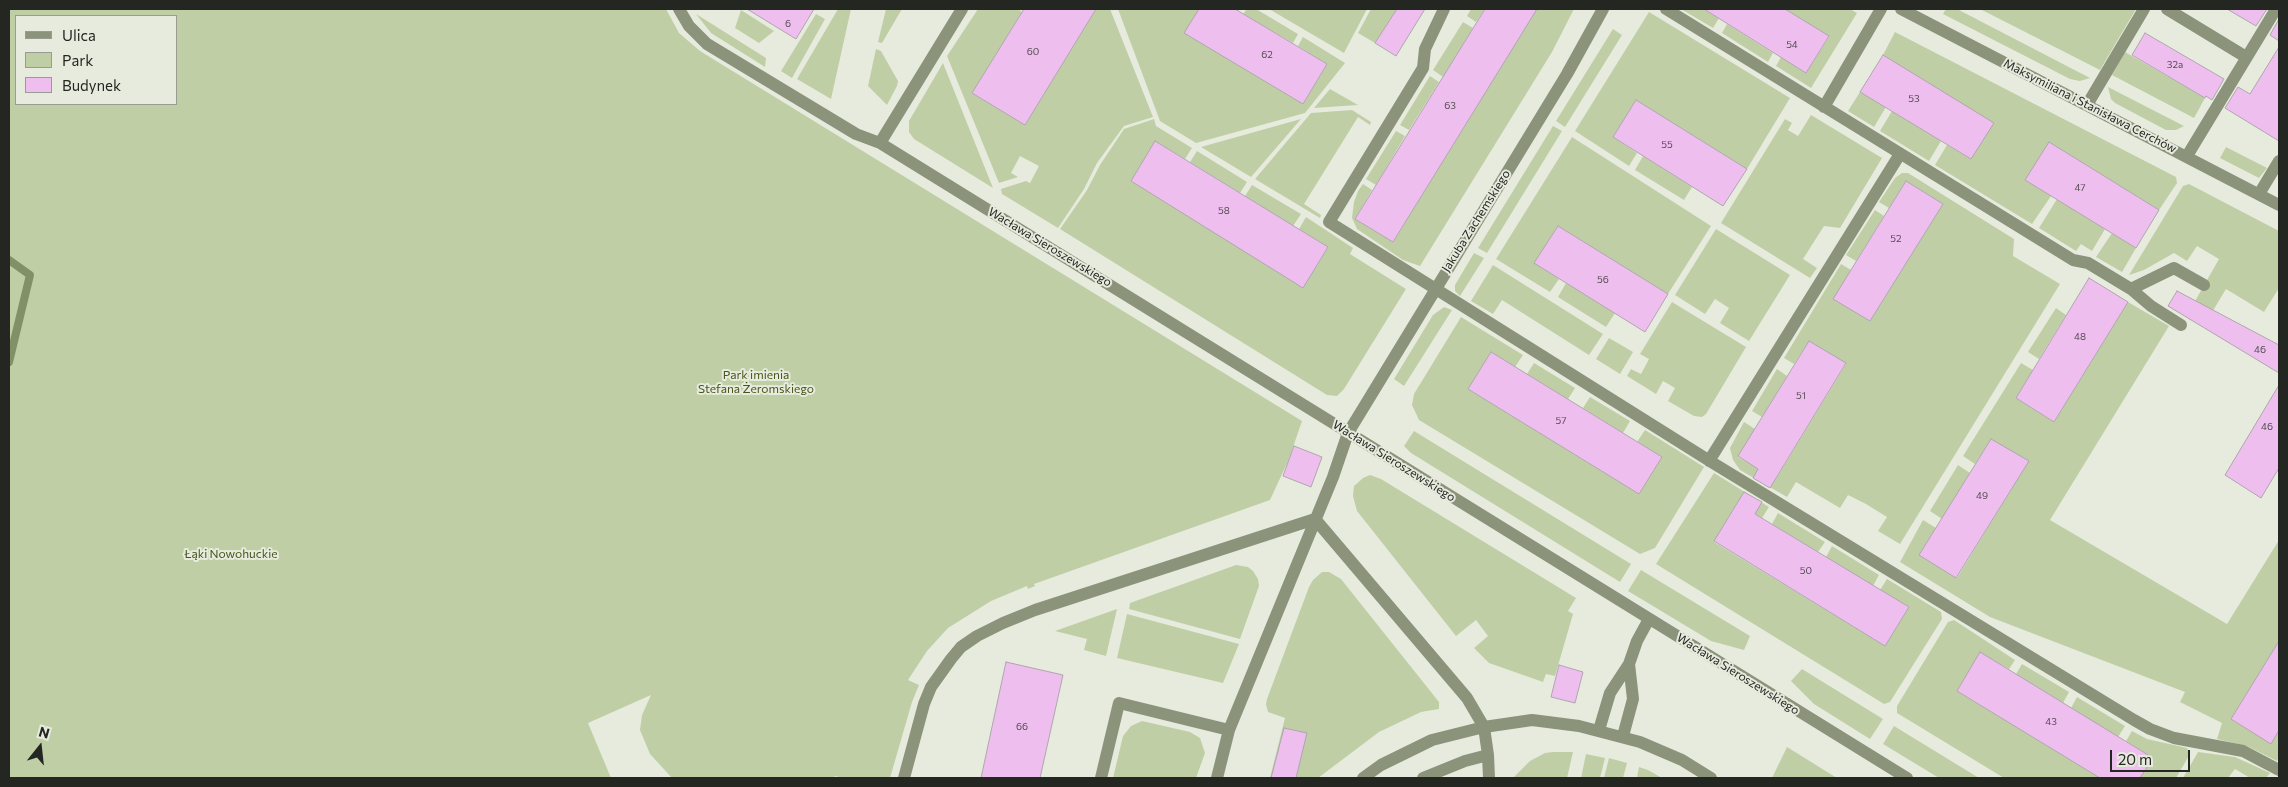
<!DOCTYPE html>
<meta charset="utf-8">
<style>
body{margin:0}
#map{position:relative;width:2288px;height:787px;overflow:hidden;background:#e7ebde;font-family:Commissioner,sans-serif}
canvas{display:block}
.frame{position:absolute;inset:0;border:10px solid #242621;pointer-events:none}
.legend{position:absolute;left:15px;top:15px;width:162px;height:90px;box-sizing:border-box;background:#e7ebde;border:1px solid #999c92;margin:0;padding:6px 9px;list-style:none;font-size:15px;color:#242621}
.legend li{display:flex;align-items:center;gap:10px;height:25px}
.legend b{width:25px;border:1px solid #999c92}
.north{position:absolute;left:15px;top:722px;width:50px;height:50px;-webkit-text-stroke:4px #e7ebde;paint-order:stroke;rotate:16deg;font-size:14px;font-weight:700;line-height:20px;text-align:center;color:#242621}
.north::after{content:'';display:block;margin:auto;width:18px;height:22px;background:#242621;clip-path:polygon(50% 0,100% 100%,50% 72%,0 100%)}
.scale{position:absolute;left:2110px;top:750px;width:80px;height:22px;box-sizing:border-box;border:2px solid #242621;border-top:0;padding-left:6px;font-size:15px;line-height:18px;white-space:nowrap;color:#242621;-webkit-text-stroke:4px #e7ebde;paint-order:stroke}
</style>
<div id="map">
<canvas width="2288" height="787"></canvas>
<div class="frame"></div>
<ul class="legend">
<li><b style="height:6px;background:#8b937b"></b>Ulica</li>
<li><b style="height:14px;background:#c0cea6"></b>Park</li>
<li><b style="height:14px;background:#eebfee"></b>Budynek</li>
</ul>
<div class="north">N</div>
<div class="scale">20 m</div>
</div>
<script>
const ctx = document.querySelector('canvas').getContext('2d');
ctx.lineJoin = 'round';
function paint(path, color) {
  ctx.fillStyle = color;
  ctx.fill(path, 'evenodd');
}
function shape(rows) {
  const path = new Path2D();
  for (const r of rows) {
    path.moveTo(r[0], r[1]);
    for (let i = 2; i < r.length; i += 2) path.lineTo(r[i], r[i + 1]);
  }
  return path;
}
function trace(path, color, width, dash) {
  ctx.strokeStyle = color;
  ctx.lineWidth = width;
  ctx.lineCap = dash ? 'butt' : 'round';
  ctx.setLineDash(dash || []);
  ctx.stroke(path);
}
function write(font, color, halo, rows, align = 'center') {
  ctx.font = font + ' Commissioner,sans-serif';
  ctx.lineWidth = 4;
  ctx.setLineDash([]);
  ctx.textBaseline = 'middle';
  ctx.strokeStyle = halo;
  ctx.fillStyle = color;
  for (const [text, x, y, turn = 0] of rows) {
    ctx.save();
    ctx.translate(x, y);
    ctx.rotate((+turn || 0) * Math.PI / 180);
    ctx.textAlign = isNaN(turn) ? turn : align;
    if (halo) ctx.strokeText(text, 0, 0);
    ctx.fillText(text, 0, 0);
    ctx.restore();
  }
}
const green = shape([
 [9,9,666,9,679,33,700,51,1302,421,1289,459,1270,500,1034,584,1035,586,1028,589,1027,586,991,601,948,628,927,651,908,680,919,685,912,702,890,778,842,778,835,776,834,778,672,778,650,754,640,730,642,715,651,695,588,723,611,778,9,778],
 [176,16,176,104,16,104,16,16],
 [838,9,851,9,831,99,797,79],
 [886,9,902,9,882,43,878,42],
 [978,9,1018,9,1022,12,972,93,1025,125,1096,9,1110,9,1153,117,1124,126,1097,163,1084,189,1058,228,1002,194,1001,189,1026,181,1030,183,1039,166,1020,156,1011,173,1018,177,999,183,947,56],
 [1118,9,1199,9,1185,33,1303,104,1327,64,1298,46,1303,37,1345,63,1305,113,1196,143,1160,121],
 [1247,9,1256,9,1298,34,1293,43,1243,14],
 [1269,9,1367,9,1344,53],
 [1371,9,1397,9,1375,43,1358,33],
 [1471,9,1485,9,1476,22,1467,16],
 [1523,9,1574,9,1552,52,1420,266,1403,260,1357,229,1352,218,1354,202,1358,191,1363,184,1372,190,1355,219,1393,242,1533,15],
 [1681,9,1704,9,1719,18,1713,28],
 [1785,9,1850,9,1857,13,1811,88,1776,66,1781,57,1806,73,1829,37],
 [1946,9,1957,9,2090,78,2080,81,2070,79,1943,14],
 [1980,9,2136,9,2100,70],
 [741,10,774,31,759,43,735,28],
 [1649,12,1790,98,1747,169,1636,100,1613,137,1637,153,1629,166,1575,131],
 [696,14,766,58,765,67,711,33],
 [816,14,825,19,792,78,781,71],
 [1463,22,1473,28,1443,77,1433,70],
 [1727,24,1773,53,1768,62,1722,33],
 [1613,29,1622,35,1565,127,1556,121],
 [1895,32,2176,177,2177,183,2159,210,2049,142,2051,196,2032,224,1935,165,1947,145,1971,159,1993,123,1883,55],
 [876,49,881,51,898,81,897,86,887,105,868,86],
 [2125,52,2205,98,2194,118,2112,75],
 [943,63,993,188,914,139,909,132,909,121],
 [1430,76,1439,82,1409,130,1400,125],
 [2108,87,2184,126,2176,130,2166,130,2115,103,2111,99],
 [1330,89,1358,105,1314,108],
 [1860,92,1886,107,1874,127,1848,111],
 [1352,110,1371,122,1370,125,1358,117,1304,204,1321,215,1320,218,1255,179,1311,113],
 [1892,111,1941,141,1929,161,1880,131],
 [1811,115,1882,158,1840,228,1824,226,1803,259,1817,268,1810,278,1721,223,1785,119,1792,123,1788,130,1798,136],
 [1154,119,1156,126,1192,148,1185,159,1155,141,1131,181,1303,287,1328,247,1299,229,1306,217,1353,248,1350,254,1406,289,1344,389,1337,396,1327,395,1060,229,1087,190,1100,165,1124,129],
 [1301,119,1251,177,1201,147],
 [1553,126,1562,131,1487,253,1478,248],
 [1396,131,1405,136,1376,185,1366,179],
 [1572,137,1711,226,1668,294,1558,226,1535,263,1559,279,1550,292,1496,259],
 [2226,147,2267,168,2259,178,2220,158],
 [1197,151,1247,182,1240,193,1190,162],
 [1643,156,1692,187,1684,200,1635,170],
 [1902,173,1908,173,2014,239,2013,256,2060,284,1900,544,1878,531,1887,517,1866,504,1848,495,1840,508,1796,482,1787,497,1740,470,1733,460,1730,448,1744,422,1755,429,1738,457,1776,479,1846,364,1809,341,1794,364,1784,358,1841,264,1851,270,1834,299,1870,321,1943,204,1906,181,1889,208,1879,202,1895,178],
 [2189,184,2279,231,2279,288,2264,312,2226,289,2203,327,2186,317,2219,259,2197,246,2187,261,2174,253,2144,270,2129,275,2183,186],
 [1252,185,1301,214,1293,226,1245,196],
 [2057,199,2105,229,2092,251,2081,244,2076,251,2039,228],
 [1875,210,1884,216,1856,261,1846,255],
 [1716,229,1790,275,1749,341,1720,323,1729,308,1715,299,1705,314,1675,295],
 [2112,233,2136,248,2122,272,2096,257],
 [1474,253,1484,258,1460,296,1455,291,1455,285],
 [1493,265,1603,334,1589,355,1502,300,1493,314,1471,301],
 [1566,283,1615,313,1606,327,1558,297],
 [1672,302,1746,347,1706,414,1702,417,1694,416,1668,401,1675,388,1663,381,1656,394,1627,376,1631,369,1641,374,1649,359,1640,354],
 [2128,302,2169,326,2050,520,2227,624,2279,540,2279,641,2231,719,2271,743,2279,730,2279,756,2277,761,2249,747,2217,739,2222,723,2180,702,2185,692,1990,617,1900,562,1923,520,1936,528,1919,555,1957,578,2028,462,1991,439,1975,464,1963,456,2021,363,2033,370,2016,398,2054,422],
 [1444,307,1452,310,1404,386,1394,379,1433,315],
 [2056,308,2066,315,2039,359,2028,352],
 [1461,317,1523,355,1515,367,1491,352,1468,389,1639,494,1662,457,1637,442,1645,430,1704,467,1655,548,1640,554,1419,420,1412,405,1414,394],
 [1609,338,1633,352,1620,374,1596,359],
 [1534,363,1575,388,1568,399,1527,374],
 [1777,369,1787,376,1762,417,1752,411],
 [1590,397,1630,421,1623,433,1583,408],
 [1414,431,1631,564,1620,582,1411,453,1404,446],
 [1958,465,1970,473,1942,519,1930,511],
 [1714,473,1769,507,1762,518,1737,503,1714,542,1885,646,1909,607,1880,590,1887,579,1941,612,1942,619,1890,702,1884,704,1656,564],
 [1370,475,1381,479,1576,598,1568,611,1573,614,1555,676,1546,674,1543,682,1489,663,1474,648,1488,636,1476,620,1456,636,1357,511,1353,496,1354,486,1363,478],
 [1778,513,1825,542,1818,552,1772,524],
 [1832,546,1879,575,1873,586,1826,557],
 [1236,565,1248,567,1253,571,1258,579,1259,586,1240,639,1129,609,1130,603],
 [1641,570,1750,636,1744,650,1711,641,1628,591],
 [1322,572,1329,572,1341,579,1439,702,1439,709,1421,712,1379,732,1318,778,1270,778,1285,718,1268,712,1266,704,1267,699,1309,587,1313,580],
 [1117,609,1106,656,1084,650,1087,639,1055,631],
 [1127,614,1239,644,1223,683,1117,658],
 [1954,620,2015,660,2009,669,1980,653,1957,691,2100,778,2004,778,1897,713,1897,706,1948,622],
 [2022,664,2069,692,2063,703,2016,674],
 [1802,669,1883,719,1870,739,1814,704,1791,681],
 [2077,697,2125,726,2118,737,2071,708],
 [1142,721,1190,732,1200,738,1205,753,1196,778,1113,778,1123,736,1131,726],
 [1894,726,1979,778,1939,778,1883,744],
 [2132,731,2147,739,2187,748,2190,754,2176,778,2140,778,2152,758,2126,741],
 [1787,747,1837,778,1772,778],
 [1553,752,1573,752,1567,778,1513,778,1530,761,1545,753],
 [2198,752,2235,757,2270,773,2266,778,2250,778,2235,769,2228,778,2183,778],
 [1586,754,1605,758,1600,778,1581,778],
 [1609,758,1627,763,1623,778,1604,778],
 [1639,767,1648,770,1662,778,1637,778]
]);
const stream = shape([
 [9,260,30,275,9,362]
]);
const building = shape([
 [747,9,814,9,796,39,747,9],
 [1024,9,1096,9,1025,125,972,93,1024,9],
 [1199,9,1235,9,1327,64,1303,104,1184,33,1199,9],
 [1397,9,1425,9,1396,56,1375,43,1397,9],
 [1485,9,1537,9,1393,242,1355,219,1485,9],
 [1704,9,1785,9,1829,36,1806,73,1704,9],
 [2227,9,2267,9,2256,26,2227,9],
 [2279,19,2279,41,2270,35,2279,19],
 [2145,33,2224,79,2212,100,2206,96,2205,98,2132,55,2145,33],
 [2279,47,2279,141,2225,108,2238,87,2250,94,2279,47],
 [1883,55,1994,123,1971,159,1860,92,1883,55],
 [1636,100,1747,169,1723,206,1613,137,1636,100],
 [1155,141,1328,247,1303,288,1131,181,1155,141],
 [2049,142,2159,210,2136,248,2025,180,2049,142],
 [1906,181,1943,204,1870,321,1833,299,1906,181],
 [1558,226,1668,294,1645,332,1534,263,1558,226],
 [2089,278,2128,302,2054,422,2016,398,2089,278],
 [2177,291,2279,345,2279,373,2168,306,2177,291],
 [1809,341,1846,363,1770,488,1753,478,1758,469,1738,456,1809,341],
 [1491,352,1662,457,1639,494,1468,389,1491,352],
 [2279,385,2279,468,2261,498,2225,475,2279,385],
 [1991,439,2029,461,1956,578,1919,555,1991,439],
 [1294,446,1322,457,1311,487,1283,476,1294,446],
 [1744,492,1762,502,1755,514,1909,607,1885,646,1714,541,1744,492],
 [2279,641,2279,730,2271,744,2231,719,2279,641],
 [1980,652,2153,758,2140,778,2100,778,1957,691,1980,652],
 [1006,662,1063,675,1040,778,981,778,1006,662],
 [1559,665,1583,672,1575,703,1551,697,1559,665],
 [1284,728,1307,733,1296,778,1271,778,1284,728]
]);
const minor = shape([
 [679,9,689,26,707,44,856,134,880,143,1907,778],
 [1444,9,1425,49,1423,68,1329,222,1713,463,2134,720,2150,729,2174,738,2243,751,2279,770],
 [1666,9,2073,260,2088,263,2131,289,2174,268,2204,285],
 [1901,9,2279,205],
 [2167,9,2246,57],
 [2087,105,2144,9],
 [1824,107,1881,9],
 [880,143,962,9],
 [2187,156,2276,9],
 [2259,194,2279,161],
 [2131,289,2151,306,2181,325],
 [1709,461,1900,154],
 [1315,519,1467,698,1484,727,1432,740,1381,765,1363,778],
 [1599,730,1610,693,1629,664,1637,641,1649,619],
 [1623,736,1633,699,1629,664],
 [904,778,924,704,931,687,951,659,961,647,977,636,1003,623,1035,610,1315,519],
 [1101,778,1119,703,1229,730],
 [1217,778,1229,730,1333,477,1348,433,1567,74,1603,9],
 [1423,778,1465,761,1488,755],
 [1489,778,1488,755,1484,727,1532,720,1579,726,1640,742,1682,760,1711,778]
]);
const numberNames = [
 ["6",788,24],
 ["54",1792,45],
 ["60",1033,52],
 ["62",1267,55],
 ["32a",2175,65],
 ["53",1914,99],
 ["63",1450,106],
 ["55",1667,145],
 ["47",2080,188],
 ["58",1224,211],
 ["52",1896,239],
 ["56",1603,280],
 ["48",2080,337],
 ["46",2260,350],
 ["51",1801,396],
 ["57",1561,421],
 ["46",2267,427],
 ["49",1982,496],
 ["50",1806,571],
 ["43",2051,722],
 ["66",1022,727]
];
const streetNames = [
 ["Maksymiliana i Stanisława Cerchów",2090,106,27],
 ["Jakuba Zachemskiego",1476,221,-58],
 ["Wacława Sieroszewskiego",1050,247,31],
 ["Wacława Sieroszewskiego",1394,461,32],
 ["Wacława Sieroszewskiego",1738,674,32]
];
const parkNames = [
 ["Park imienia",756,375],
 ["Stefana Żeromskiego",756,389],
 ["Łąki Nowohuckie",231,554]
];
paint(green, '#c0cea6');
trace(stream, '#819066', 8);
paint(building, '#eebfee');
trace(building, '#afa5ae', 1);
trace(minor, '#8b937b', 12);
write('10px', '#564c54', null, numberNames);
write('12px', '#242621', '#e7ebde', streetNames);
write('12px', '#455618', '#e7ebde', parkNames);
</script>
